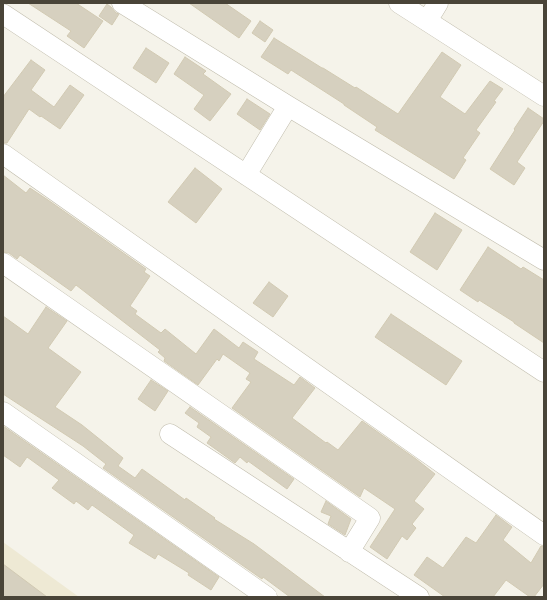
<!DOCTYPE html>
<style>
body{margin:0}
#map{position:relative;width:547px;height:600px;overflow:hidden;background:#f5f3ea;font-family:Poppins,sans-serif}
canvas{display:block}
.frame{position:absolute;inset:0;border:4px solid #494438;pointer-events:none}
</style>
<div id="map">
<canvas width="547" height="600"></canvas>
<div class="frame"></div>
</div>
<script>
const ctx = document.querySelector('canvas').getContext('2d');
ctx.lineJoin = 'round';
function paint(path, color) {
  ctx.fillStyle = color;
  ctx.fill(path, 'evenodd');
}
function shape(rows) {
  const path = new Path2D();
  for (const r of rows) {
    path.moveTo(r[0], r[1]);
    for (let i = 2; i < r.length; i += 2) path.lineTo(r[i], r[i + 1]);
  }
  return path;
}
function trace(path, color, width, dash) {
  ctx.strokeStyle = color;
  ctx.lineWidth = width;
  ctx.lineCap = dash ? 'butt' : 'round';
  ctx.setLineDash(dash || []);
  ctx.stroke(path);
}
const education = shape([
 [3,542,79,597,3,597]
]);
const building = shape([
 [28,3,76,3,103,21,84,48,67,36,71,31,28,3],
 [189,3,225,3,251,21,239,38,189,3],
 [107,4,111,7,116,13,119,14,112,25,99,16,107,4],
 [260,21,273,30,265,42,252,33,260,21],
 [274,38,322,68,323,68,355,88,356,87,398,114,442,52,461,65,440,97,465,114,490,81,503,89,494,101,496,102,476,130,480,133,463,158,466,160,454,179,375,130,377,127,344,105,344,104,291,70,288,74,261,57,274,38],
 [146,48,169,63,156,83,133,68,146,48],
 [185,57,206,71,203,74,231,94,210,121,194,109,204,95,174,74,185,57],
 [31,60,45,70,31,90,54,107,70,85,84,95,60,129,41,116,40,117,29,109,7,143,3,143,3,97,31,60],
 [247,99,270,114,260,130,237,114,247,99],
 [528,108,544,119,544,121,517,162,525,168,514,185,490,169,515,130,514,129,528,108],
 [195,168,222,189,196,223,168,202,195,168],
 [3,175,26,193,30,188,48,200,146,269,144,272,150,276,130,306,137,311,135,314,161,333,165,329,196,354,214,329,239,348,243,342,258,352,254,359,294,385,300,377,315,388,292,418,326,443,327,442,338,450,362,421,416,459,435,474,414,501,424,509,412,524,416,528,407,540,402,536,387,559,370,547,395,509,364,488,360,497,232,408,251,382,246,379,250,373,223,354,219,361,217,359,198,385,164,361,165,358,158,352,160,350,76,285,71,291,20,255,17,259,9,253,3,252,3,175],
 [435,213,462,230,437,270,410,252,435,213],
 [488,247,521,269,523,267,544,280,544,343,514,323,514,322,479,300,478,302,460,290,488,247],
 [269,282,288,296,273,317,253,303,269,282],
 [46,307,67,321,48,348,81,372,55,407,82,425,123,458,118,466,135,478,142,469,185,500,186,498,215,518,214,519,254,544,325,597,290,597,263,577,262,579,103,468,106,464,83,446,3,394,3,316,28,334,46,307],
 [391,314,462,361,446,385,375,337,391,314],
 [151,380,168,391,155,411,138,399,151,380],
 [190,407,294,479,287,489,248,461,247,463,240,457,235,463,207,443,211,437,197,427,199,423,185,413,190,407],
 [3,426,219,577,211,590,188,575,189,573,158,554,155,559,129,543,134,535,92,505,88,510,76,501,74,504,52,488,59,480,27,457,20,467,3,455,3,426],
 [326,501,351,519,345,535,328,524,331,516,321,512,326,501],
 [496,515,512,527,503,540,531,563,541,546,544,546,544,584,534,597,530,597,506,580,493,597,445,597,414,575,427,557,443,568,466,537,476,543,496,515],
 [3,564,47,597,3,597,3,564]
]);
const minor = shape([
 [122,3,288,106,544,260],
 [399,3,544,96],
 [3,14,544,372],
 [427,21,438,3],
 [3,154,544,535],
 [246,175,288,106],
 [3,263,370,518,349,552],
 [3,412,267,597],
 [170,434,419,597]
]);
paint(education, '#eee9d4');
paint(building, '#d6d0bf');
trace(building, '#d1c9b2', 1);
trace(minor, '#c0bcac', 21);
trace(minor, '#fff', 20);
</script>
